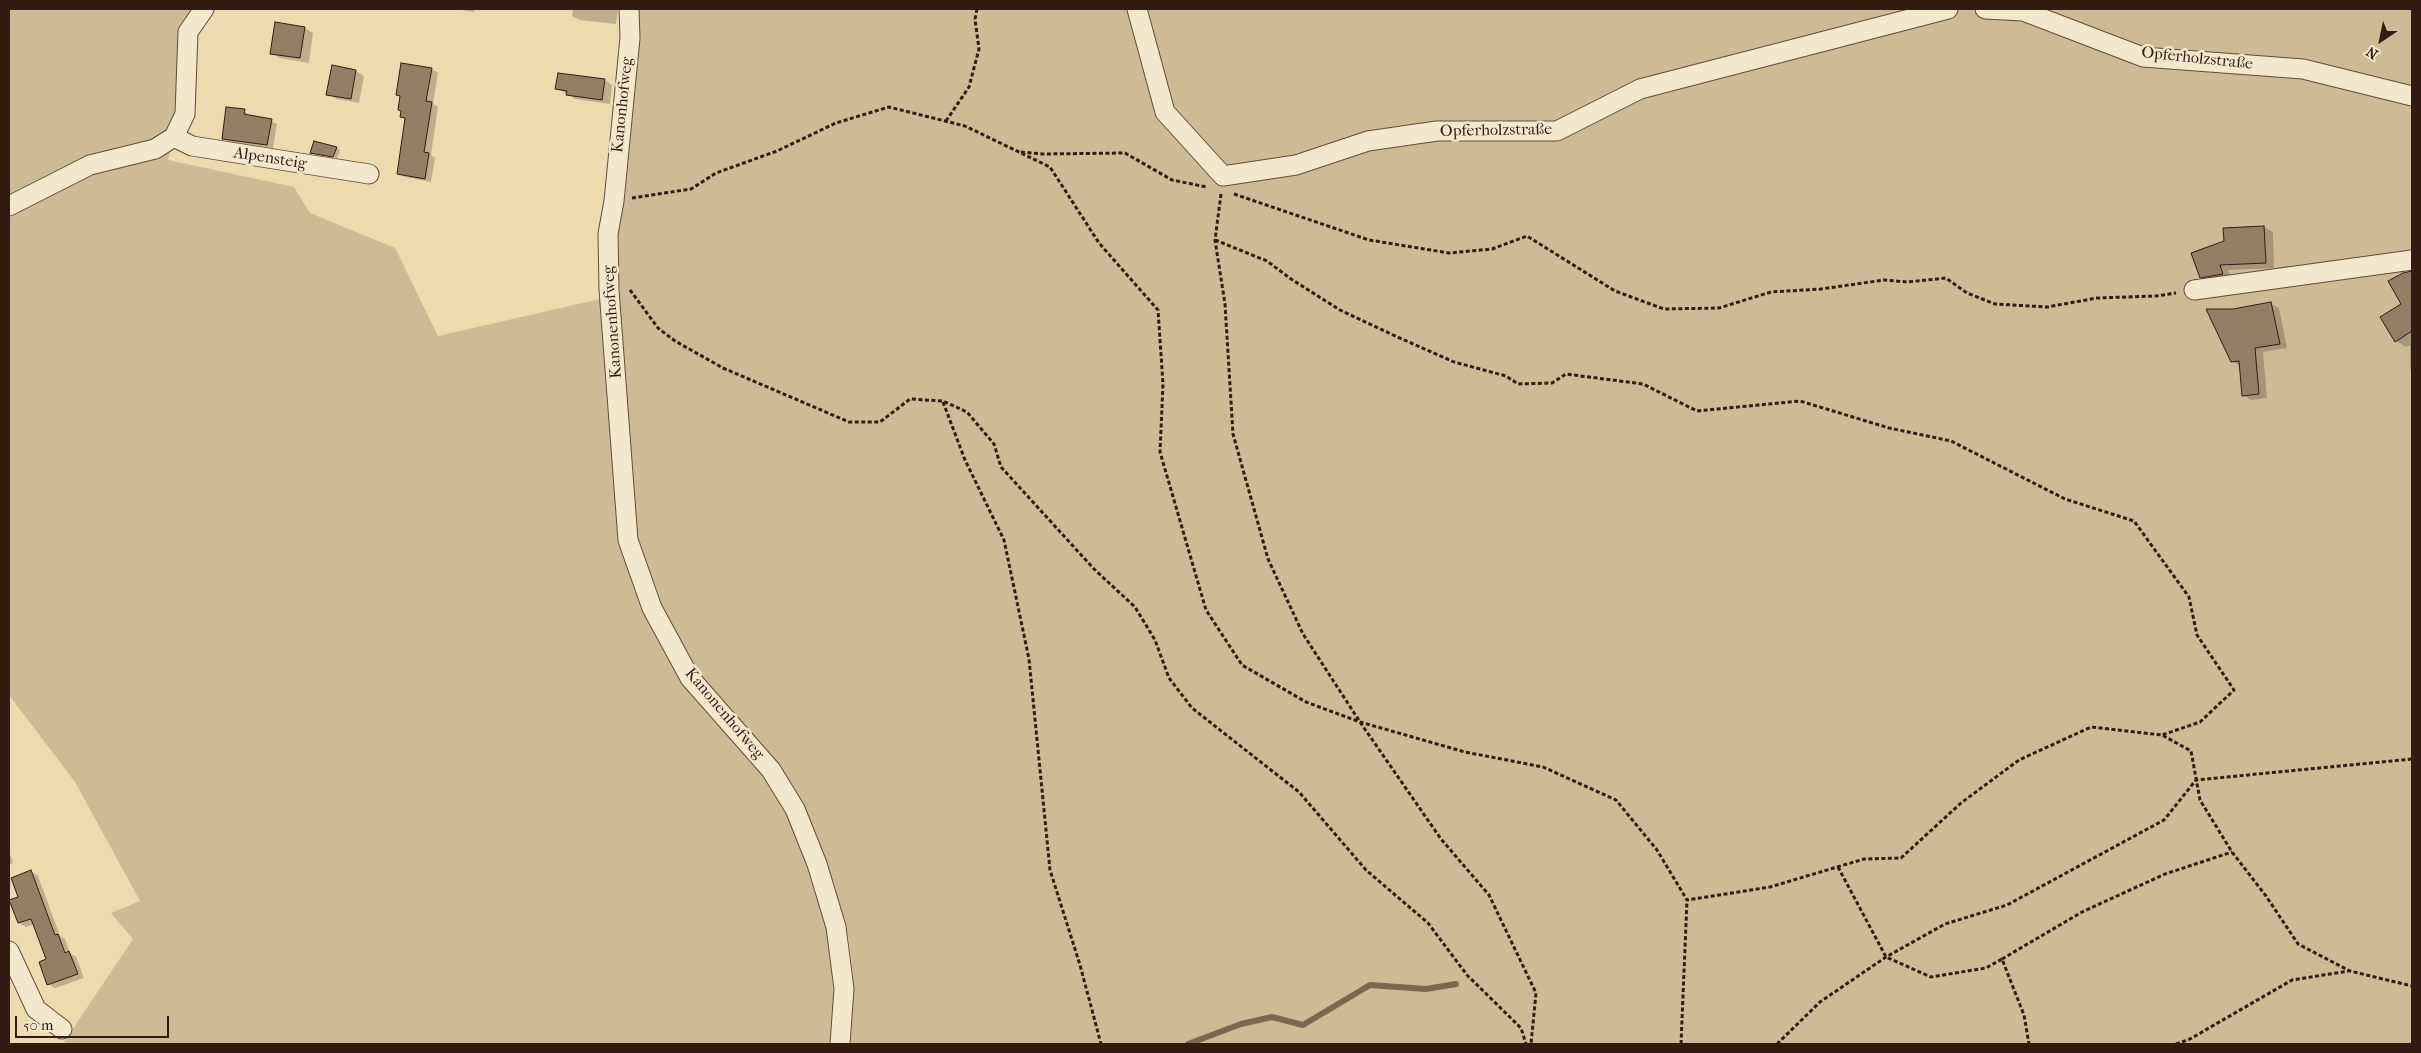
<!DOCTYPE html>
<meta charset="utf-8">
<style>
body{margin:0}
#map{position:relative;width:2421px;height:1053px;overflow:hidden;background:#eddbb0;font-family:"IM FELL French Canon",serif}
canvas{display:block}
.frame{position:absolute;inset:0;border:10px solid #321c11;pointer-events:none}
.north{position:absolute;left:2356px;top:15px;width:50px;height:50px;-webkit-text-stroke:4px #f3e8cc;paint-order:stroke;rotate:214deg;font-size:14px;font-weight:700;line-height:20px;text-align:center;color:#321c11}
.north::after{content:'';display:block;margin:auto;width:18px;height:22px;background:#321c11;clip-path:polygon(50% 0,100% 100%,50% 72%,0 100%)}
.scale{position:absolute;left:15px;top:1016px;width:154px;height:22px;box-sizing:border-box;border:2px solid #321c11;border-top:0;padding-left:6px;font-size:15px;line-height:18px;white-space:nowrap;color:#321c11;-webkit-text-stroke:4px #f3e8cc;paint-order:stroke}
</style>
<div id="map">
<canvas width="2421" height="1053"></canvas>
<div class="frame"></div>
<div class="north">N</div>
<div class="scale">50 m</div>
</div>
<script>
const ctx = document.querySelector('canvas').getContext('2d');
ctx.lineJoin = 'round';
function paint(path, color) {
  ctx.fillStyle = color;
  ctx.fill(path, 'evenodd');
}
function shape(rows) {
  const path = new Path2D();
  for (const r of rows) {
    path.moveTo(r[0], r[1]);
    for (let i = 2; i < r.length; i += 2) path.lineTo(r[i], r[i + 1]);
  }
  return path;
}
function trace(path, color, width, dash) {
  ctx.strokeStyle = color;
  ctx.lineWidth = width;
  ctx.lineCap = dash ? 'butt' : 'round';
  ctx.setLineDash(dash || []);
  ctx.stroke(path);
}
function write(font, color, halo, rows, align = 'center') {
  ctx.font = font + ' "IM FELL French Canon",serif';
  ctx.lineWidth = 5;
  ctx.setLineDash([]);
  ctx.textBaseline = 'middle';
  ctx.strokeStyle = halo;
  ctx.fillStyle = color;
  for (const [text, x, y, turn = 0] of rows) {
    ctx.save();
    ctx.translate(x, y);
    ctx.rotate((+turn || 0) * Math.PI / 180);
    ctx.textAlign = isNaN(turn) ? turn : align;
    if (halo) ctx.strokeText(text, 0, 0);
    ctx.fillText(text, 0, 0);
    ctx.restore();
  }
}
const green = shape([
 [9,9,204,9,188,32,174,137,168,160,294,187,310,213,395,248,438,336,609,297,629,9,2412,9,2412,1044,851,1044,853,977,849,940,818,839,798,795,769,752,711,691,789,811,829,936,835,1015,830,1044,66,1044,64,1042,133,939,111,913,140,901,75,782,9,695]
]);
const shadow = shape([
 [455,9,475,9,474,12],
 [573,9,618,9,616,24,580,20,572,16],
 [305,28,313,33,309,63,280,58,272,53],
 [431,69,438,73,433,104,438,107,431,155,435,158,431,182,405,177,398,174,406,119,402,117,401,97,398,95],
 [356,71,364,76,359,103,337,99,328,94],
 [605,80,612,85,610,104,575,99,557,88],
 [244,111,250,116,271,121,277,124,273,148,230,142,224,139],
 [336,148,340,150,337,158,312,153],
 [2264,227,2273,232,2274,268,2228,270,2231,278,2210,282,2201,277],
 [2410,273,2412,274,2412,370,2410,369,2410,345,2406,347,2396,341],
 [2271,304,2279,308,2287,348,2263,352,2267,398,2251,400,2243,395,2240,366,2232,361,2233,311],
 [9,851,13,863,9,865],
 [31,871,38,876,60,936,65,939,70,953,76,957,84,978,55,988,48,984,48,960,34,924,26,927,19,923,20,897]
]);
const stream = shape([
 [1188,1044,1241,1024,1272,1017,1303,1025,1370,985,1426,989,1456,984]
]);
const building = shape([
 [275,22,305,27,300,58,270,54,275,22],
 [401,63,432,68,426,101,432,102,424,152,429,153,425,179,397,174,405,118,400,117,401,111,398,110,400,96,396,95,401,63],
 [332,65,356,70,351,99,326,95,332,65],
 [558,73,605,79,602,100,566,95,567,91,555,89,558,73],
 [226,107,245,109,244,114,272,119,267,145,222,139,226,107],
 [314,141,337,147,333,157,310,153,314,141],
 [2264,226,2266,263,2220,265,2223,274,2200,278,2191,253,2224,241,2223,228,2264,226],
 [2412,271,2412,331,2395,342,2380,317,2401,304,2388,281,2403,273,2412,271],
 [2271,302,2280,344,2255,348,2259,394,2242,396,2239,361,2231,362,2206,309,2233,309,2271,302],
 [31,870,55,935,58,934,65,953,69,951,78,974,47,985,39,962,46,959,31,919,18,923,9,900,18,897,11,878,31,870]
]);
const path = shape([
 [946,121,969,87,979,49,975,19,977,9],
 [1021,152,1042,154,1125,153,1172,180,1207,187],
 [1221,194,1215,240,1225,304,1233,434,1268,559,1303,634,1360,722,1441,839,1489,895,1536,993,1531,1044],
 [1234,194,1369,240,1449,253,1492,249,1527,236,1615,291,1664,309,1719,308,1771,292,1821,289,1884,280,1907,282,1946,278,1967,293,1995,304,2047,307,2097,298,2156,296,2176,293],
 [632,198,691,189,716,173,777,151,836,123,889,107,965,126,1050,167,1099,243,1158,310,1163,384,1160,452,1206,610,1242,665,1306,702,1360,722,1465,752,1543,767,1616,800,1657,850,1687,900,1770,887,1864,859,1901,858,1961,803,2019,760,2091,727,2162,735,2191,751,2200,800,2232,852,2266,896,2298,944,2350,971,2412,986],
 [1215,240,1267,261,1291,279,1340,310,1393,335,1454,362,1506,376,1518,384,1552,383,1566,374,1643,384,1697,411,1800,401,1889,428,1951,441,2065,499,2134,521,2189,597,2197,635,2234,690,2200,722,2162,735],
 [630,290,658,328,675,341,723,368,849,422,880,422,910,399,943,401,967,412,994,444,1001,467,1094,569,1135,607,1155,640,1169,678,1192,708,1299,792,1366,870,1428,923,1467,975,1521,1028,1526,1044],
 [943,402,965,460,1004,540,1029,659,1050,870,1080,965,1101,1044],
 [1838,867,1886,957,1931,977,1986,968,2002,959,2024,1015,2029,1044],
 [2002,959,2082,912,2165,874,2232,852],
 [1681,1044,1687,900],
 [1777,1044,1820,1002,1886,957,1945,924,2007,905,2164,820,2196,780,2412,759],
 [2176,1044,2190,1039,2292,980,2349,971]
]);
const minor = shape([
 [629,9,630,38,614,201,608,234,609,290,628,540,652,608,690,678,771,770,795,809,817,864,836,927,844,989,840,1044],
 [1137,9,1165,112,1223,176,1296,165,1368,141,1437,131,1557,131,1640,89,1948,9],
 [1985,9,2023,11,2143,57,2303,69,2412,96],
 [174,137,192,146,369,174],
 [9,206,90,165,155,149,174,137,185,114,188,32,204,9],
 [2194,290,2412,260],
 [9,951,36,1009,62,1029]
]);
const streetNames = [
 ["Opferholzstraße",2197,59,6],
 ["Kanonhofweg",623,105,-84],
 ["Opferholzstraße",1496,131,-1],
 ["Alpensteig",270,159,9],
 ["Kanonenhofweg",613,322,-94],
 ["Kanonenhofweg",724,714,50]
];
paint(green, '#cdbb95');
paint(shadow, '#0003');
trace(stream, '#7c6850', 6);
paint(building, '#937f64');
trace(building, '#321c11', 1);
trace(minor, '#614c39', 21);
trace(path, '#321c11', 3, [4, 2.5]);
trace(minor, '#f3e8cc', 19);
write('16px', '#321c11', '#f3e8cc', streetNames);
</script>
